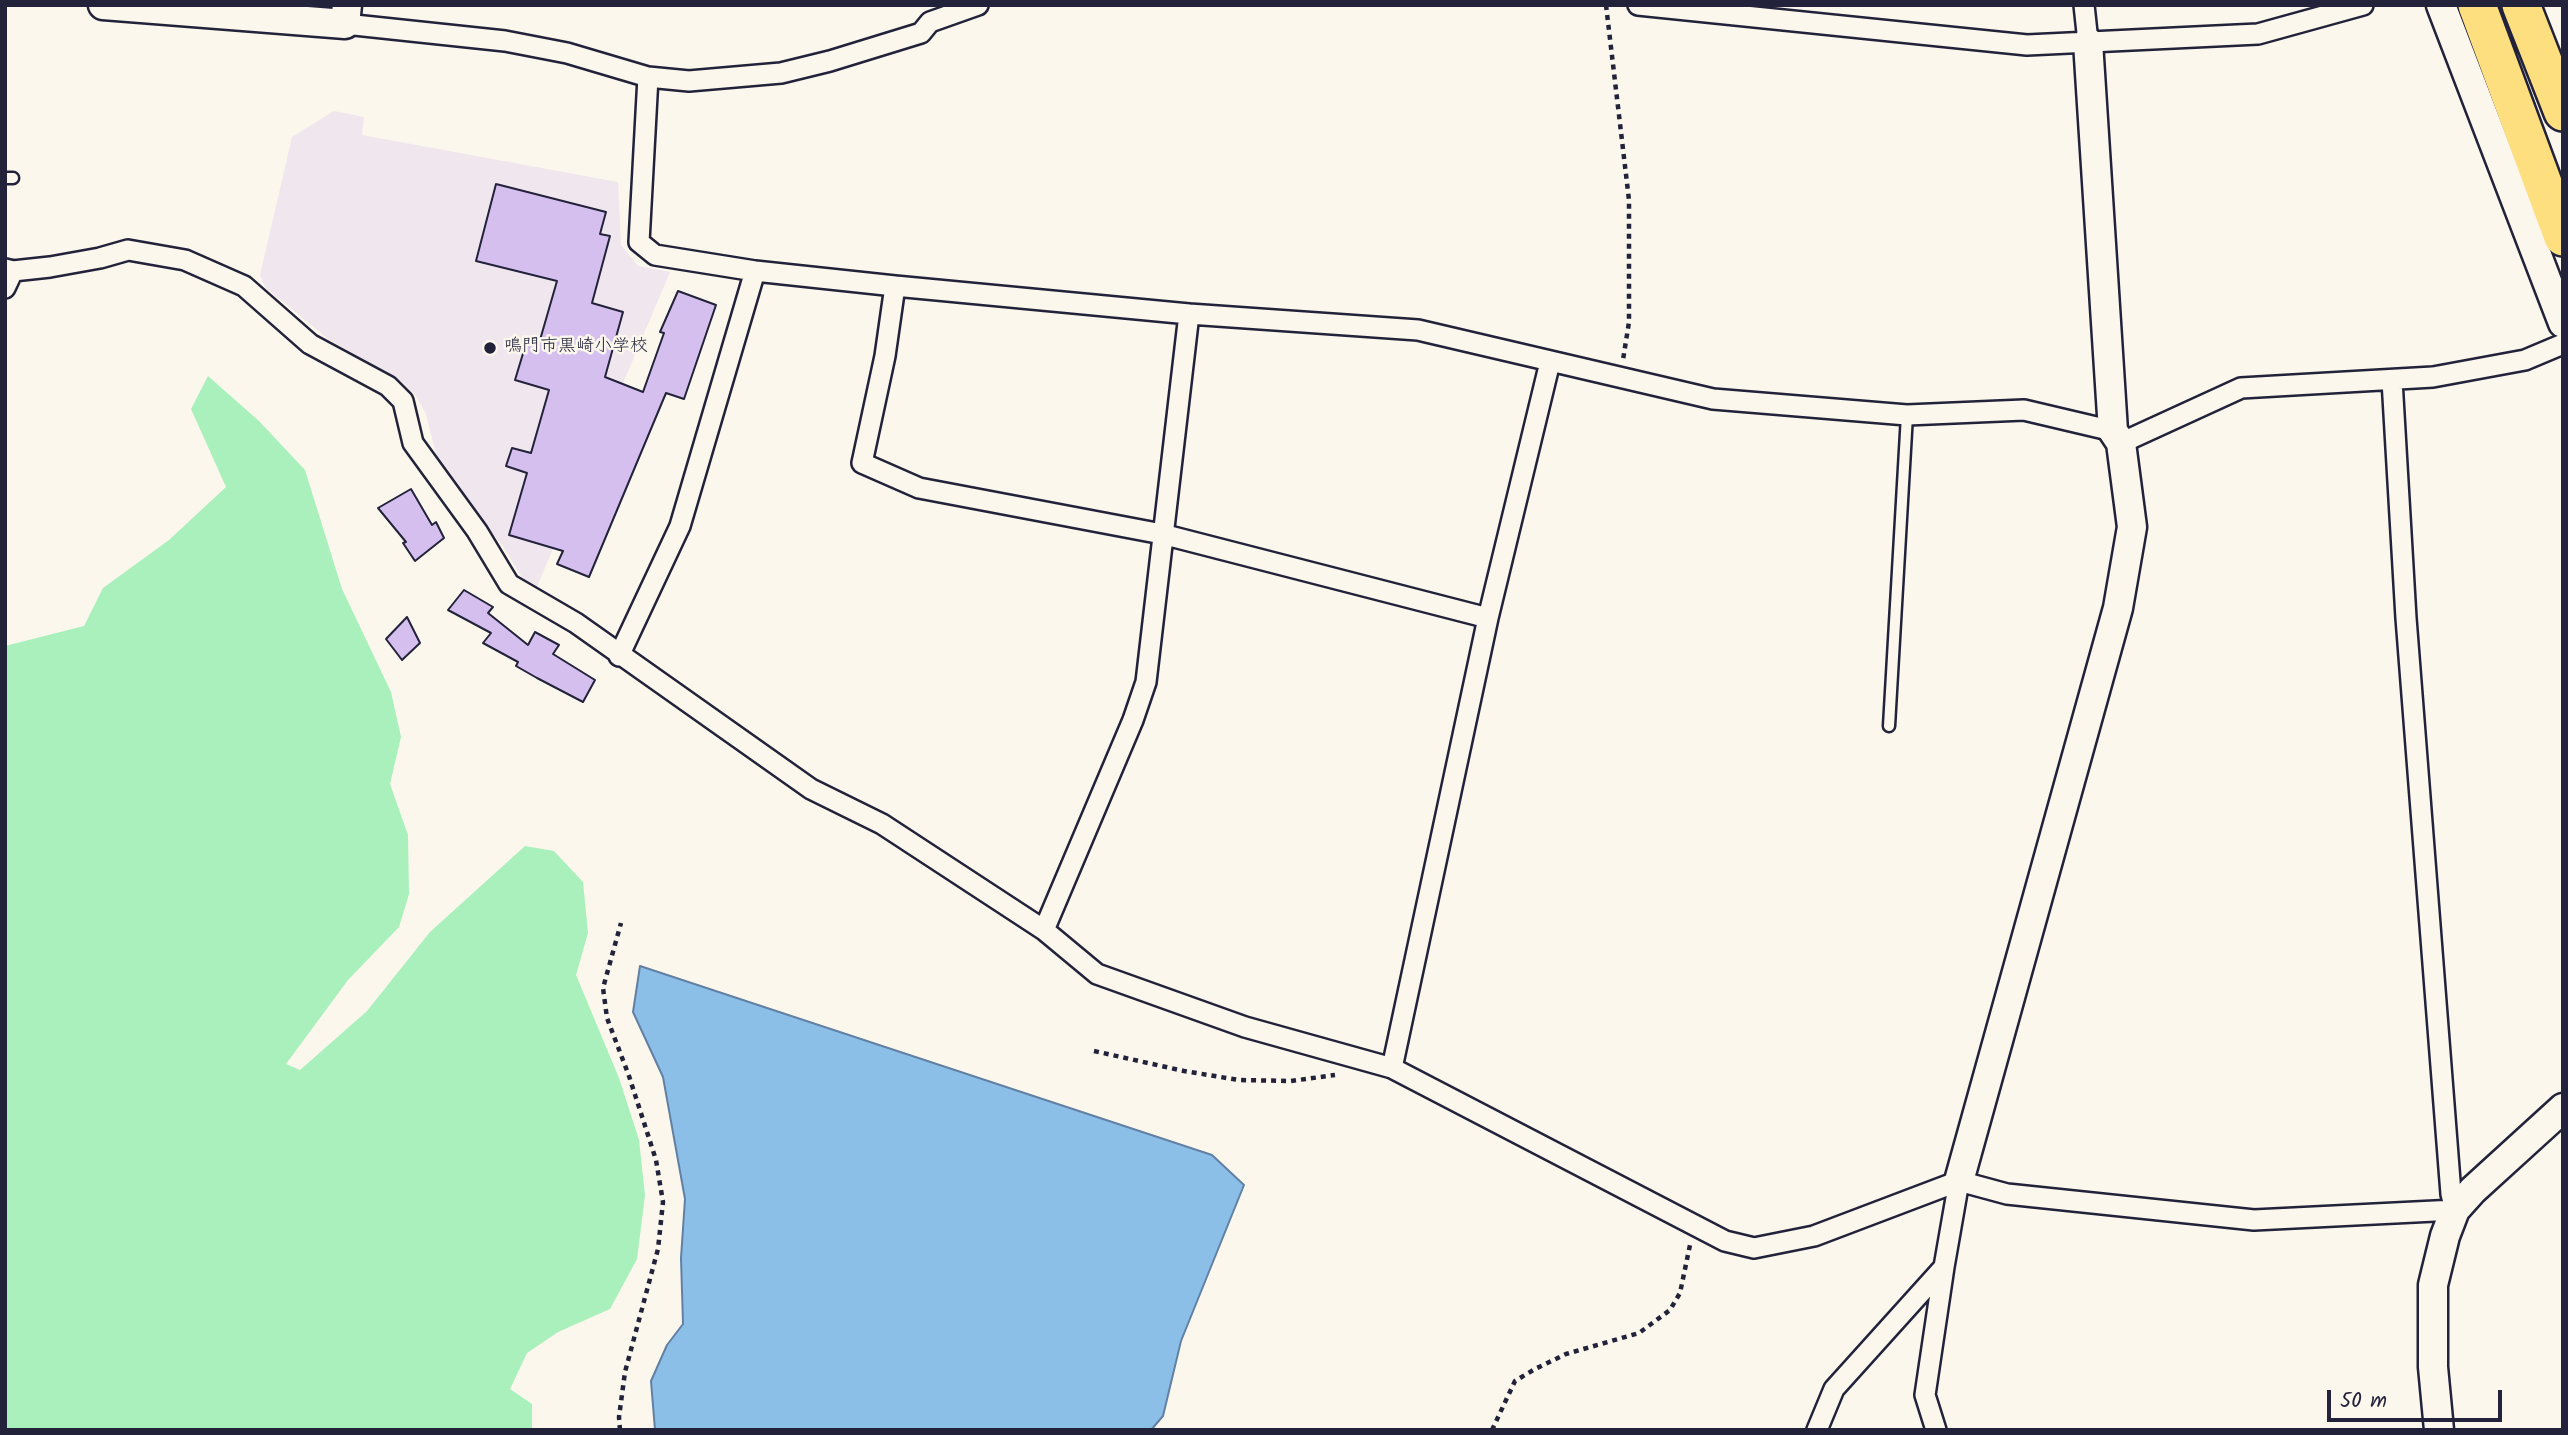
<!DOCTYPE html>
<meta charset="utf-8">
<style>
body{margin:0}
#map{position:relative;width:2568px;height:1435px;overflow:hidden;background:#fbf7ec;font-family:Kalam,sans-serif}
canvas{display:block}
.frame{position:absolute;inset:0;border:7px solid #22223b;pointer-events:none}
.scale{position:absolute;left:2327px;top:1390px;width:175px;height:32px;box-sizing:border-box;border:4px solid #22223b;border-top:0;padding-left:9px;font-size:21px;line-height:24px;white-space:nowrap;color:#22223b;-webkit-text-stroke:5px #fbf7ec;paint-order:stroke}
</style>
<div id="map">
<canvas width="2568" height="1435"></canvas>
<div class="frame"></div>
<div class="scale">50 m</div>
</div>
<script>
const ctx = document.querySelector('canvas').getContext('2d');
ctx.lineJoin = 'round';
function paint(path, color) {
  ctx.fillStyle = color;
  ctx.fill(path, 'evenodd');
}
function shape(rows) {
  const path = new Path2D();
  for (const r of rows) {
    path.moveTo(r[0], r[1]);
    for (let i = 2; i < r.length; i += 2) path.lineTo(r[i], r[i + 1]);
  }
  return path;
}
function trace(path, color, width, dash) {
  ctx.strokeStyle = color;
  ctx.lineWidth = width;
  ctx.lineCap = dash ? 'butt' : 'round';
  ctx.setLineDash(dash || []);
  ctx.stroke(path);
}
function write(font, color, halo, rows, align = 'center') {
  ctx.font = font + ' Kalam,"Klee One",sans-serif';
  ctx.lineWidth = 5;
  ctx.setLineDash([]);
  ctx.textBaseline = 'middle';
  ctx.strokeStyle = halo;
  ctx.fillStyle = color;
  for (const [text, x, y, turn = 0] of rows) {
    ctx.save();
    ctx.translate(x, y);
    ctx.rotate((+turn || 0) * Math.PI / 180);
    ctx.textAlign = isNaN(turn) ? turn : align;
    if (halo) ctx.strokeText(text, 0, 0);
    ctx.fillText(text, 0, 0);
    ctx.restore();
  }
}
const built = shape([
 [334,111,364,117,362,135,618,182,621,245,638,266,670,272,536,589,527,586,503,546,469,506,437,458,426,414,416,396,400,380,328,339,265,287,260,275,292,137]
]);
const green = shape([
 [208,376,259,421,305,470,342,589,391,692,401,737,390,784,408,835,409,894,399,927,348,980,286,1064,300,1070,367,1011,430,932,525,846,554,851,583,882,588,933,576,975,619,1078,639,1140,645,1195,637,1259,610,1309,558,1332,527,1353,510,1389,532,1404,532,1430,5,1430,5,646,84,626,103,588,169,540,226,487,191,409]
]);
const water = shape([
 [640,966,1212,1155,1244,1185,1181,1341,1163,1416,1151,1430,655,1430,651,1381,667,1345,683,1324,681,1258,685,1199,663,1077,633,1012,640,966]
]);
const building = shape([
 [496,184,606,212,600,234,610,236,592,303,623,312,605,377,643,392,664,333,660,332,678,291,716,305,684,399,666,393,589,577,557,564,563,551,509,535,527,473,506,466,512,448,531,453,549,390,515,380,528,337,540,340,557,281,476,261,496,184],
 [411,489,432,525,436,522,444,538,415,561,403,543,406,542,378,508,411,489],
 [464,590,493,607,488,613,528,645,535,632,559,645,553,654,595,680,583,702,537,678,516,666,518,662,483,643,491,633,448,610,464,590],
 [407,617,420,643,402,660,386,639,407,617]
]);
const path = shape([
 [1606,5,1629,200,1629,322,1623,360],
 [1094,1051,1184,1071,1239,1080,1291,1081,1335,1075],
 [620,1430,619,1417,625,1372,658,1249,663,1202,656,1160,629,1076,607,1018,603,988,621,923],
 [1492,1430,1515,1381,1535,1369,1566,1354,1639,1333,1670,1310,1680,1293,1690,1245]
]);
const lane = shape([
 [5,178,13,178],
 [1889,726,1907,415]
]);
const street = shape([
 [1638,5,2027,45,2258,34,2363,5],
 [2084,5,2088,42],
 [345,24,505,41,567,53,648,77,689,81,781,73,830,61,921,33,930,22,978,5],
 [648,77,639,242,655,255,755,271,895,286,1189,314,1418,330,1713,399,1907,415,2024,410,2113,431],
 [5,269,13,271,50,267,100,258,128,250,185,260,244,286,310,344,388,386,403,401,413,443,477,531,509,584,576,623,811,789,882,824,1044,930,1097,974,1245,1027,1392,1068,1725,1241,1754,1248,1814,1236,1959,1181,2007,1194,2254,1220,2455,1210,2451,1194,2406,618,2392,380],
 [895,286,885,356,862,463,919,488,1162,534,1488,618],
 [5,288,13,271],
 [2121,443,2241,388,2433,377,2525,360,2563,344],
 [619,656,680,526,755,271],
 [1044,930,1133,720,1146,682,1189,314],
 [1392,1068,1488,618,1550,362],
 [1817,1430,1834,1389,1944,1267,1959,1181],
 [1936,1430,1925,1395,1944,1267]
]);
const secondary = shape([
 [103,5,345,24,347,5],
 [2441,5,2563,323],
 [1959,1181,2118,608,2132,527,2121,443,2113,431,2088,42],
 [2439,1430,2433,1367,2433,1285,2445,1236,2455,1210,2473,1190,2563,1108]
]);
const highway = shape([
 [2477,5,2563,237],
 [2521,5,2563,112]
]);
const markers = [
 [490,348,7,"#22223b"]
];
const poiNames = [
 ["鳴門市黒崎小学校",504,348]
];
paint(built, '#f0e6ed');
paint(green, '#a9f0bc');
paint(water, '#8cbfe8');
trace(water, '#6280a3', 2);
paint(building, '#d5bfef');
trace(building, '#22223b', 2);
trace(lane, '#22223b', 15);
trace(street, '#22223b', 24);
trace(secondary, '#22223b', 33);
trace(highway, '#22223b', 42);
trace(path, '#22223b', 4.5, [5, 5]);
trace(lane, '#fbf7ec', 10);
trace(street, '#fbf7ec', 19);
trace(secondary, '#fbf7ec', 28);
trace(highway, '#fedf80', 37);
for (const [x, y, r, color] of markers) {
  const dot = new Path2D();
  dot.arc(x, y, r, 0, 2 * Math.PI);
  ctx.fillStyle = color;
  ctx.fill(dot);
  trace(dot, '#fbf7ec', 2.5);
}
write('18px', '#22223b', '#fbf7ec', poiNames, 'left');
</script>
